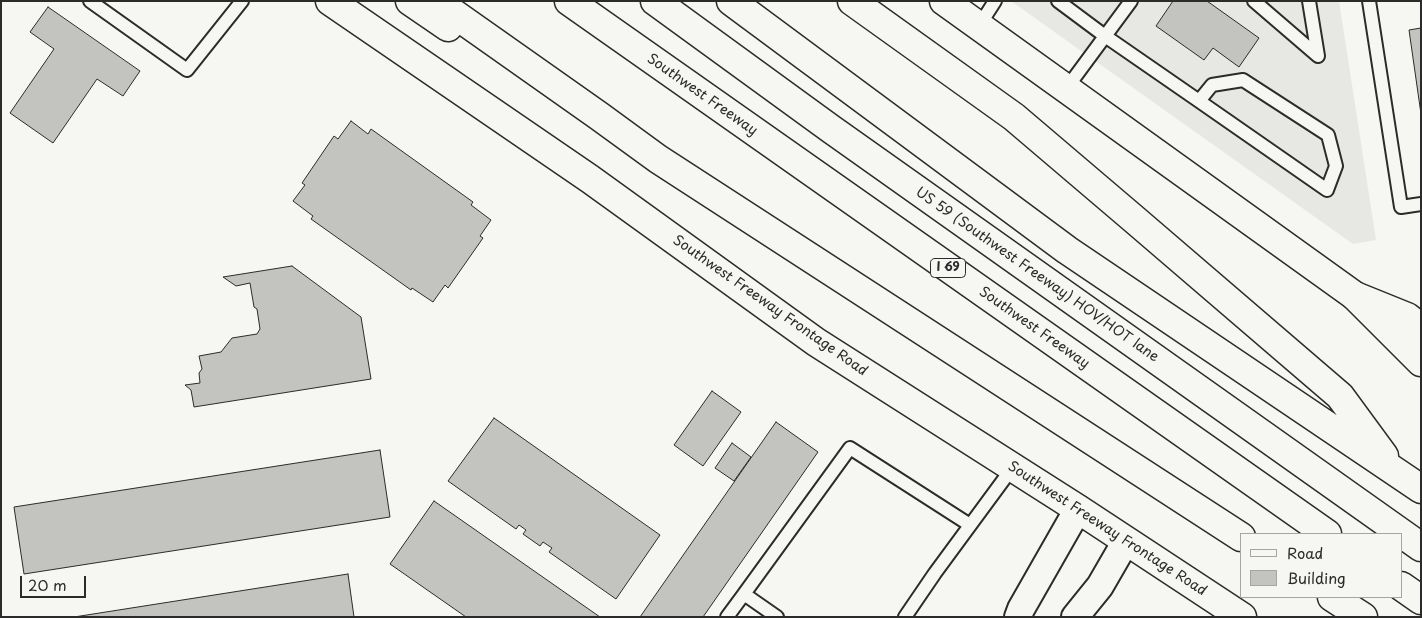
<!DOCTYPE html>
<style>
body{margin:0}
#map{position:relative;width:1422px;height:618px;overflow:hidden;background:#f6f6f2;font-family:"Playpen Sans",sans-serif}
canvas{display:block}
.frame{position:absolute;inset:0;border:2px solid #2b2b2b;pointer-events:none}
.legend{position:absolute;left:1240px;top:533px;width:162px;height:65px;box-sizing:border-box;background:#f6f6f2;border:1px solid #a5a5a2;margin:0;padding:6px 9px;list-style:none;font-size:15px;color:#2b2b2b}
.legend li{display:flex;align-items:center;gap:10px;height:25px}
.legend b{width:25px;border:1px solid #a5a5a2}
.scale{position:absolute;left:20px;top:576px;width:66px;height:22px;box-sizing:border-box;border:2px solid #2b2b2b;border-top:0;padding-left:6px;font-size:15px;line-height:18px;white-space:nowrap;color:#2b2b2b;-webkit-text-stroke:4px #f6f6f2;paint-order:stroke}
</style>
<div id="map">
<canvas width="1422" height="618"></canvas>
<div class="frame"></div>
<ul class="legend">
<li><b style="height:6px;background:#f6f6f2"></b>Road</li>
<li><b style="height:14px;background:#c3c3c0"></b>Building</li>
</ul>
<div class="scale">20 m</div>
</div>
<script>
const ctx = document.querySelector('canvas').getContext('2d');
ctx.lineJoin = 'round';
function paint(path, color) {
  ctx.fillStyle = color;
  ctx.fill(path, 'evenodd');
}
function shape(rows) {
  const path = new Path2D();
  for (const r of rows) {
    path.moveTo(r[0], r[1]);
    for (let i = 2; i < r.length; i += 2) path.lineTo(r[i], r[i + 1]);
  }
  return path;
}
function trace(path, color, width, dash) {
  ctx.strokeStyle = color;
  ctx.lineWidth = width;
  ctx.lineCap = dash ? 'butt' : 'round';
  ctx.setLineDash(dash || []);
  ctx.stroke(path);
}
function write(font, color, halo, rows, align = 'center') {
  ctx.font = font + ' "Playpen Sans",sans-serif';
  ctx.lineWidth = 4;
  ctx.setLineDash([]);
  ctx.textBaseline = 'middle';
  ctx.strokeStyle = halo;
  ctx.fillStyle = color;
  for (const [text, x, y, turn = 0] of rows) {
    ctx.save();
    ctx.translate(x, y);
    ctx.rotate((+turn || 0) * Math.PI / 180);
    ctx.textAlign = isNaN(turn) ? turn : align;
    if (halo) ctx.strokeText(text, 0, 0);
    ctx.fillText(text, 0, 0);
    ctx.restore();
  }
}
const built = shape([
 [1011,1,1339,1,1376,240,1353,244]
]);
const building = shape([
 [1173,1,1207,1,1259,38,1239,67,1213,48,1204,60,1156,26,1173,1],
 [48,7,140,71,123,96,97,79,53,143,10,113,54,49,30,32,48,7],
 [1421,28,1421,114,1409,30,1421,28],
 [351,121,368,134,371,129,473,202,471,205,491,220,480,236,483,238,448,288,445,285,433,302,412,288,411,290,311,219,313,216,293,201,305,185,302,183,334,136,338,139,351,121],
 [292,266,361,317,371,379,194,407,191,390,185,385,200,383,199,373,202,369,199,356,221,352,232,338,257,334,260,329,257,309,254,307,250,283,236,286,223,277,292,266],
 [712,391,741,412,703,466,674,445,712,391],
 [494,418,660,535,616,599,549,552,552,548,543,542,540,546,523,534,526,530,519,525,516,529,448,481,494,418],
 [776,422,818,452,703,617,640,617,776,422],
 [732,443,751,457,734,481,715,468,732,443],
 [380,450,390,517,24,574,14,507,380,450],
 [434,501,600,617,466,617,390,564,434,501],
 [348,574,354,617,74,617,348,574]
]);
const service = shape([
 [90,1,187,70,242,1],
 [1058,1,1105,36,1199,101,1327,190,1336,166,1328,135,1243,80,1212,85,1199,101],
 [1254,1,1318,56],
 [1309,1,1318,56],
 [1369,1,1401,207,1421,204],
 [979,26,995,1],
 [1066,89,1131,1],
 [727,617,744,594],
 [777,617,744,594,850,448,970,525],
 [905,617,935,573,1013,467]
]);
const minor = shape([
 [1018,617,1021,609,1078,509],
 [1075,617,1100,586,1126,541]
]);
const secondary = shape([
 [330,1,590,179,816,342,1078,509,1242,617],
 [944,1,1355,296,1407,317,1421,328]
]);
const motorway = shape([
 [410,1,448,27],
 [436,1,599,116,658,159,1241,537],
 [569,1,1327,534],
 [655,1,831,129,1421,547],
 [731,1,1067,250,1421,489],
 [852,1,1014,117,1135,220,1340,396,1384,456],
 [1355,296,1421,362],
 [1401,586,1421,600],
 [1332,597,1363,617]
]);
const shields = [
 [948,268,35]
];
const shieldNames = [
 ["I 69",948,268]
];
const streetNames = [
 ["Southwest Freeway",702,95,35],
 ["US 59 (Southwest Freeway) HOV/HOT lane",1037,275,35],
 ["Southwest Freeway Frontage Road",770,306,35],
 ["Southwest Freeway",1034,328,35],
 ["Southwest Freeway Frontage Road",1107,529,33]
];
paint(built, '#e7e7e3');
paint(building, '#c3c3c0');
trace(building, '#2b2b2b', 1);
trace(service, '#2b2b2b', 16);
trace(minor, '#2b2b2b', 30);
trace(secondary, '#2b2b2b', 31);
trace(motorway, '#2b2b2b', 31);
trace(service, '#f6f6f2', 12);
trace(minor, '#f6f6f2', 26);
trace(secondary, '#f6f6f2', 28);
trace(motorway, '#f6f6f2', 28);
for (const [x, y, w] of shields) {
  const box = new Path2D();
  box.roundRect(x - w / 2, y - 9.5, w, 19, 4);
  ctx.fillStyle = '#f6f6f2';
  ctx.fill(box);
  trace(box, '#2b2b2b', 1);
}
write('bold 12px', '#2b2b2b', null, shieldNames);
write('14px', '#2b2b2b', '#f6f6f2', streetNames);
</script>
